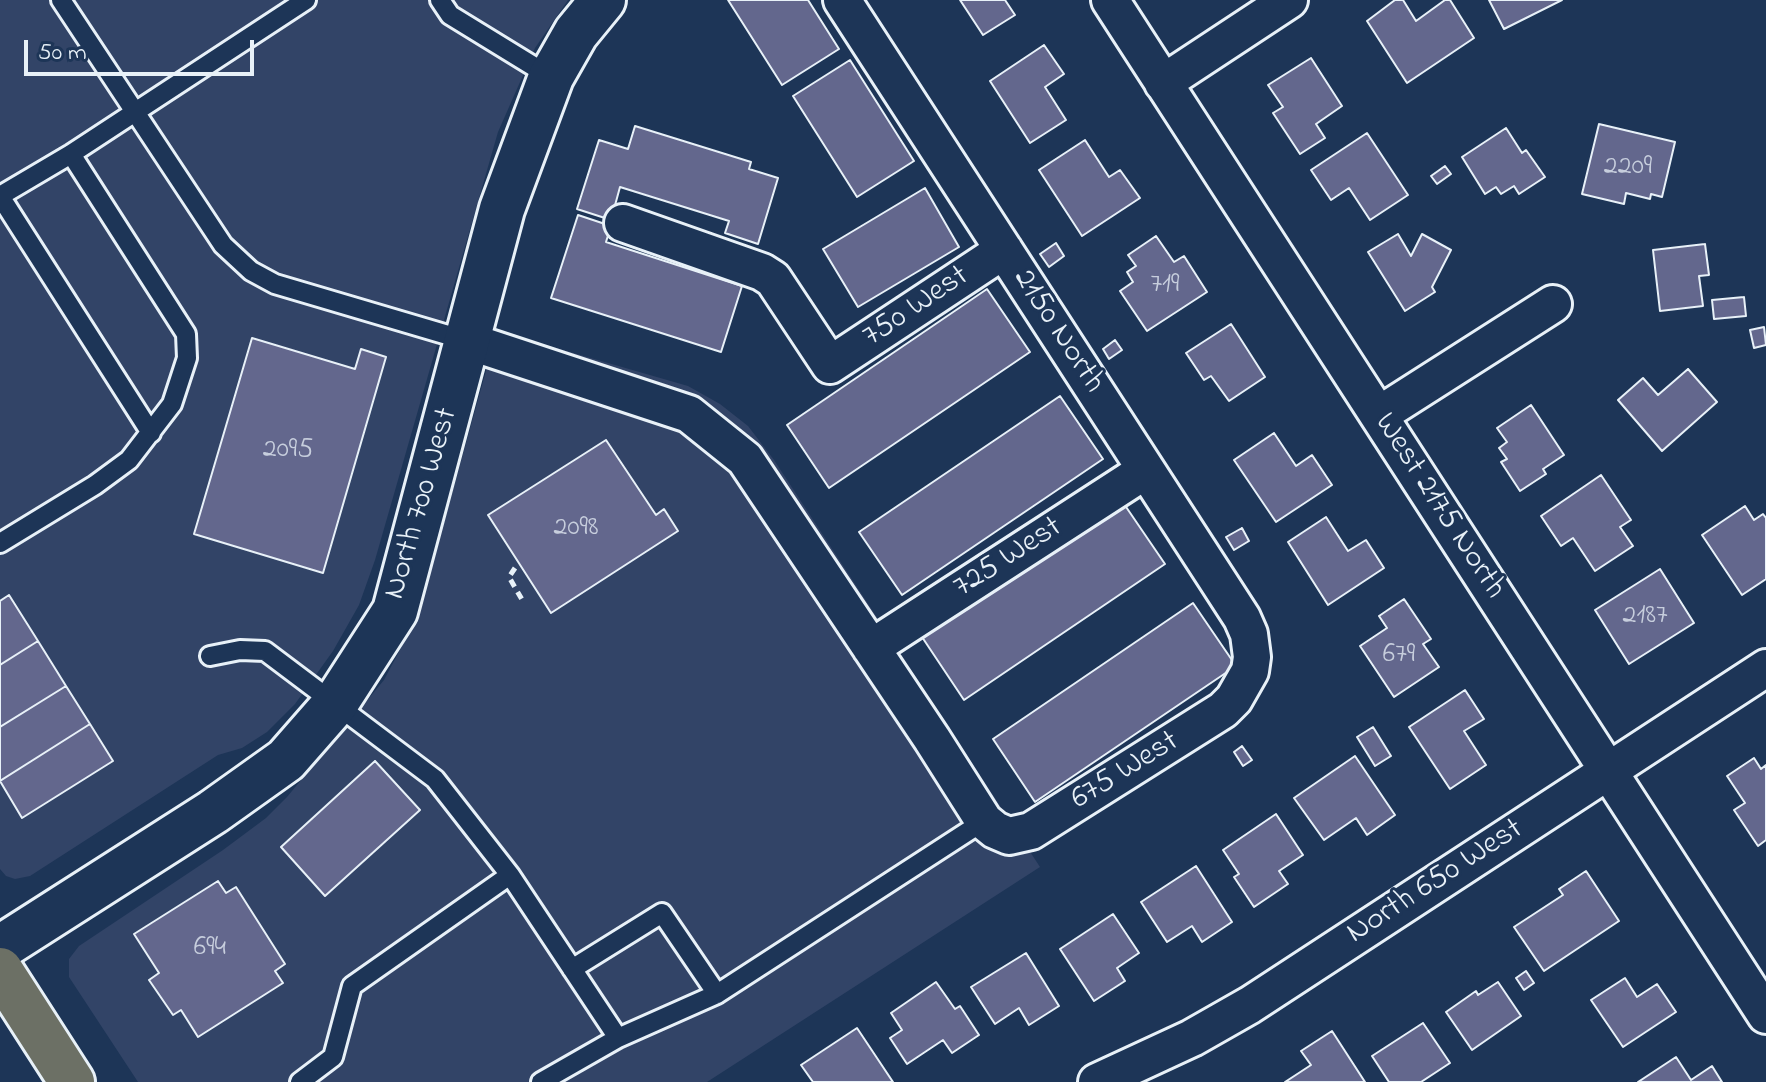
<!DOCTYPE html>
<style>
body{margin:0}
#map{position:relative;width:1766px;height:1082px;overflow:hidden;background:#1d3557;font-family:"Indie Flower",sans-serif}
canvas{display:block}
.scale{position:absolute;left:24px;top:40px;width:230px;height:36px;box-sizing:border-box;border:4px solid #e8f1f8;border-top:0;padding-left:10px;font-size:24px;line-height:28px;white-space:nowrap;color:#e8f1f8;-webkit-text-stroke:6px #1d3557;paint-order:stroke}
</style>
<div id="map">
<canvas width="1766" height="1082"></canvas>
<div class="scale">50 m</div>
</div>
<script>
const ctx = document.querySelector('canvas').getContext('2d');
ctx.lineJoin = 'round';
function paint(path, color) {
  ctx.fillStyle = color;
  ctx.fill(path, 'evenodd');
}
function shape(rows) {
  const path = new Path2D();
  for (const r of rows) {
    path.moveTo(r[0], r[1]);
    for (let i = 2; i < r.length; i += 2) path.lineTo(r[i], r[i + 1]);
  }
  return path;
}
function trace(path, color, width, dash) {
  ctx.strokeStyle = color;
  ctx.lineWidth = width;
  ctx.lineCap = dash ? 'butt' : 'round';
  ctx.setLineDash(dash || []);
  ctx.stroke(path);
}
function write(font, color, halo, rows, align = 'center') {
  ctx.font = font + ' "Indie Flower",sans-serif';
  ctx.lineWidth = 6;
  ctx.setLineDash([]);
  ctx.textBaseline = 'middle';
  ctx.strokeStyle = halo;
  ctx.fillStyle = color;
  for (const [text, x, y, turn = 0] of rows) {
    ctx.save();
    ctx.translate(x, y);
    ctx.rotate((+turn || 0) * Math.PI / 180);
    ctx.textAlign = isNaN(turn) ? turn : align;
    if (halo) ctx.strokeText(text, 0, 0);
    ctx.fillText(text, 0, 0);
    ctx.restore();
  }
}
const built = shape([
 [0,0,568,0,535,48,498,132,375,560,359,605,333,651,295,704,267,732,242,748,218,755,30,876,15,879,6,876,0,869],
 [497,331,688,386,720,404,748,426,774,460,1040,867,707,1082,138,1082,69,977,69,959,79,946,223,850,266,818,287,797,384,680,412,627,426,588]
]);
const building = shape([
 [728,0,808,0,839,49,782,85,728,0],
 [960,0,1005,0,1015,15,983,35,960,0],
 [1395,0,1403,0,1416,21,1445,0,1450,0,1474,38,1407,83,1367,21,1395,0],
 [1489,0,1562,0,1504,29,1489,0],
 [1044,45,1064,74,1045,87,1066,120,1030,143,990,81,1044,45],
 [1311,58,1342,106,1316,124,1325,138,1300,154,1273,113,1283,107,1268,85,1311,58],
 [850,60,914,161,857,197,793,96,850,60],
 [1599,124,1675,142,1662,197,1651,194,1650,199,1626,193,1624,204,1582,194,1599,124],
 [635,126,751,162,749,169,778,178,758,244,725,233,729,221,620,187,611,220,577,209,599,140,628,149,635,126],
 [1506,128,1522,153,1526,150,1545,177,1519,194,1514,186,1501,194,1496,187,1485,194,1462,157,1506,128],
 [1367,133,1408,195,1370,220,1349,188,1331,200,1311,170,1367,133],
 [1085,140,1109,177,1120,170,1140,198,1082,236,1039,170,1085,140],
 [1445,166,1451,174,1437,184,1431,176,1445,166],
 [925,188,959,247,858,307,823,249,925,188],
 [578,215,611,226,606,242,742,286,721,352,551,298,578,215],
 [1398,234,1411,256,1422,234,1451,250,1432,287,1435,292,1405,311,1368,252,1398,234],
 [1156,236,1174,262,1184,256,1207,292,1147,331,1120,291,1133,282,1127,272,1136,266,1128,255,1156,236],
 [1056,243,1064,256,1049,267,1040,254,1056,243],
 [1705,244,1709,275,1699,276,1703,306,1660,311,1653,250,1705,244],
 [987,289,1030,352,829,488,787,425,987,289],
 [1744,297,1746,316,1714,319,1712,300,1744,297],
 [1231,324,1265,377,1229,401,1211,376,1204,380,1186,353,1231,324],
 [1764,327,1766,345,1754,348,1750,330,1764,327],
 [252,338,355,369,361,349,386,357,323,573,194,534,252,338],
 [1115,340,1122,350,1109,359,1103,349,1115,340],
 [1688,369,1717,402,1662,451,1618,400,1643,378,1658,395,1688,369],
 [1060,396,1103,459,902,595,859,532,1060,396],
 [1531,405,1564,455,1543,469,1546,474,1520,491,1501,462,1507,459,1499,448,1507,442,1497,428,1531,405],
 [1274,433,1296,466,1312,455,1332,485,1276,522,1234,460,1274,433],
 [606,440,656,515,664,509,678,531,551,613,488,515,606,440],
 [1601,475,1631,520,1620,527,1633,546,1595,571,1573,538,1561,546,1541,516,1601,475],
 [1122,501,1165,564,964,700,922,637,1122,501],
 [1745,506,1754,520,1763,514,1766,518,1766,579,1742,595,1702,535,1745,506],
 [1326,517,1348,551,1366,540,1384,568,1328,605,1288,542,1326,517],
 [1242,528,1249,541,1234,550,1226,537,1242,528],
 [1660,569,1694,623,1629,664,1595,610,1660,569],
 [9,595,38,641,0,665,0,601,9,595],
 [1404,599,1431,639,1423,644,1439,667,1394,697,1360,646,1387,628,1379,616,1404,599],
 [1193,603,1236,666,1035,802,993,739,1193,603],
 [38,641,66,686,0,727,0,665,38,641],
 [66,686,90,724,0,781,0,727,66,686],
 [1465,690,1484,719,1464,731,1486,765,1450,789,1409,727,1465,690],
 [90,724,113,761,22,818,0,781,90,724],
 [1373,727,1391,756,1375,766,1357,737,1373,727],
 [1242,746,1252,760,1243,766,1234,752,1242,746],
 [1355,756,1395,815,1367,835,1356,818,1324,840,1294,798,1355,756],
 [1754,758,1761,769,1766,765,1766,840,1758,846,1734,810,1745,803,1727,776,1754,758],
 [375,761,420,810,325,896,281,847,375,761],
 [1276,814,1303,855,1279,871,1288,884,1254,907,1234,877,1239,874,1223,850,1276,814],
 [1196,866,1232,922,1202,942,1192,926,1167,942,1141,902,1196,866],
 [1586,871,1619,921,1544,971,1514,927,1563,895,1559,889,1586,871],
 [218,881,226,893,236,887,285,964,275,971,283,983,198,1037,181,1010,173,1015,149,980,159,973,134,934,218,881],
 [1113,914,1139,953,1117,968,1125,981,1094,1001,1060,949,1113,914],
 [1026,953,1059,1006,1029,1025,1019,1008,995,1024,971,987,1026,953],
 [1526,971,1534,983,1524,990,1516,978,1526,971],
 [1625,978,1637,997,1657,984,1676,1012,1623,1047,1591,1000,1625,978],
 [936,982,955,1009,960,1006,979,1035,952,1053,943,1040,907,1064,890,1038,902,1030,891,1013,936,982],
 [1498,982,1521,1016,1472,1050,1446,1012,1476,991,1478,995,1498,982],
 [1423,1023,1450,1063,1421,1082,1389,1082,1372,1056,1423,1023],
 [857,1028,893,1082,813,1082,801,1065,857,1028],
 [1332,1031,1365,1082,1285,1082,1311,1065,1301,1051,1332,1031],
 [1676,1057,1691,1080,1712,1066,1722,1082,1638,1082,1676,1057]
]);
const path = shape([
 [515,568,509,577,524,603]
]);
const service = shape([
 [61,0,223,245,251,271,275,284,468,341],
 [440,0,450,15,551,77],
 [0,196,71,154,306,0],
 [0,196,151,433],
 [0,543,95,485,129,460,172,404,187,358,186,334,71,154],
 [210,656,240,650,265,651,435,779,510,875,618,1038],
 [572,969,662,913,717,994],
 [300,1082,333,1057,352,986,510,875],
 [541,1082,618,1038,717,994,984,821]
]);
const minor = shape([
 [1110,0,1766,1015],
 [1163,83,1289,0],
 [623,223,762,272,773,279,830,365,1004,250],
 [468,341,689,414,745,459,932,739,984,821,995,830,1009,836,1031,831,1223,710,1234,699,1250,671,1252,657,1249,634,1242,618,842,0],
 [1379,415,1553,304],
 [871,648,1146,470],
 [1097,1082,1192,1038,1250,1005,1766,668]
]);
const tertiary = shape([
 [0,948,213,812,286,760,335,704,395,611,502,209,551,77,576,33,603,0]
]);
const primary = shape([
 [0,970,72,1082]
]);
const numberNames = [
 ["2209",1628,168],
 ["719",1165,286],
 ["2095",288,451],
 ["2098",576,529],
 ["2187",1645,617],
 ["679",1399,656],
 ["694",210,949]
];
const streetNames = [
 ["750 West",917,308,-34],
 ["2150 North",1057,332,57],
 ["North 700 West",423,504,-74],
 ["West 2175 North",1438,507,57],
 ["725 West",1009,559,-33],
 ["675 West",1126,772,-32],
 ["North 650 West",1436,883,-33]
];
paint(built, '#324467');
paint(building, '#63678d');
trace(building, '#e8f1f8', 2);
trace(service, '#e8f1f8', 24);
trace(minor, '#e8f1f8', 42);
trace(tertiary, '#e8f1f8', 50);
trace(primary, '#e8f1f8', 50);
trace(path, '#e8f1f8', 5, [8, 6]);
trace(service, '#1d3557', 18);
trace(minor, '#1d3557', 36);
trace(tertiary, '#1d3557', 44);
trace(primary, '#6c7065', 44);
write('28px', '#c7cedd', null, numberNames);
write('32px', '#e8f1f8', '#1d3557', streetNames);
</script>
